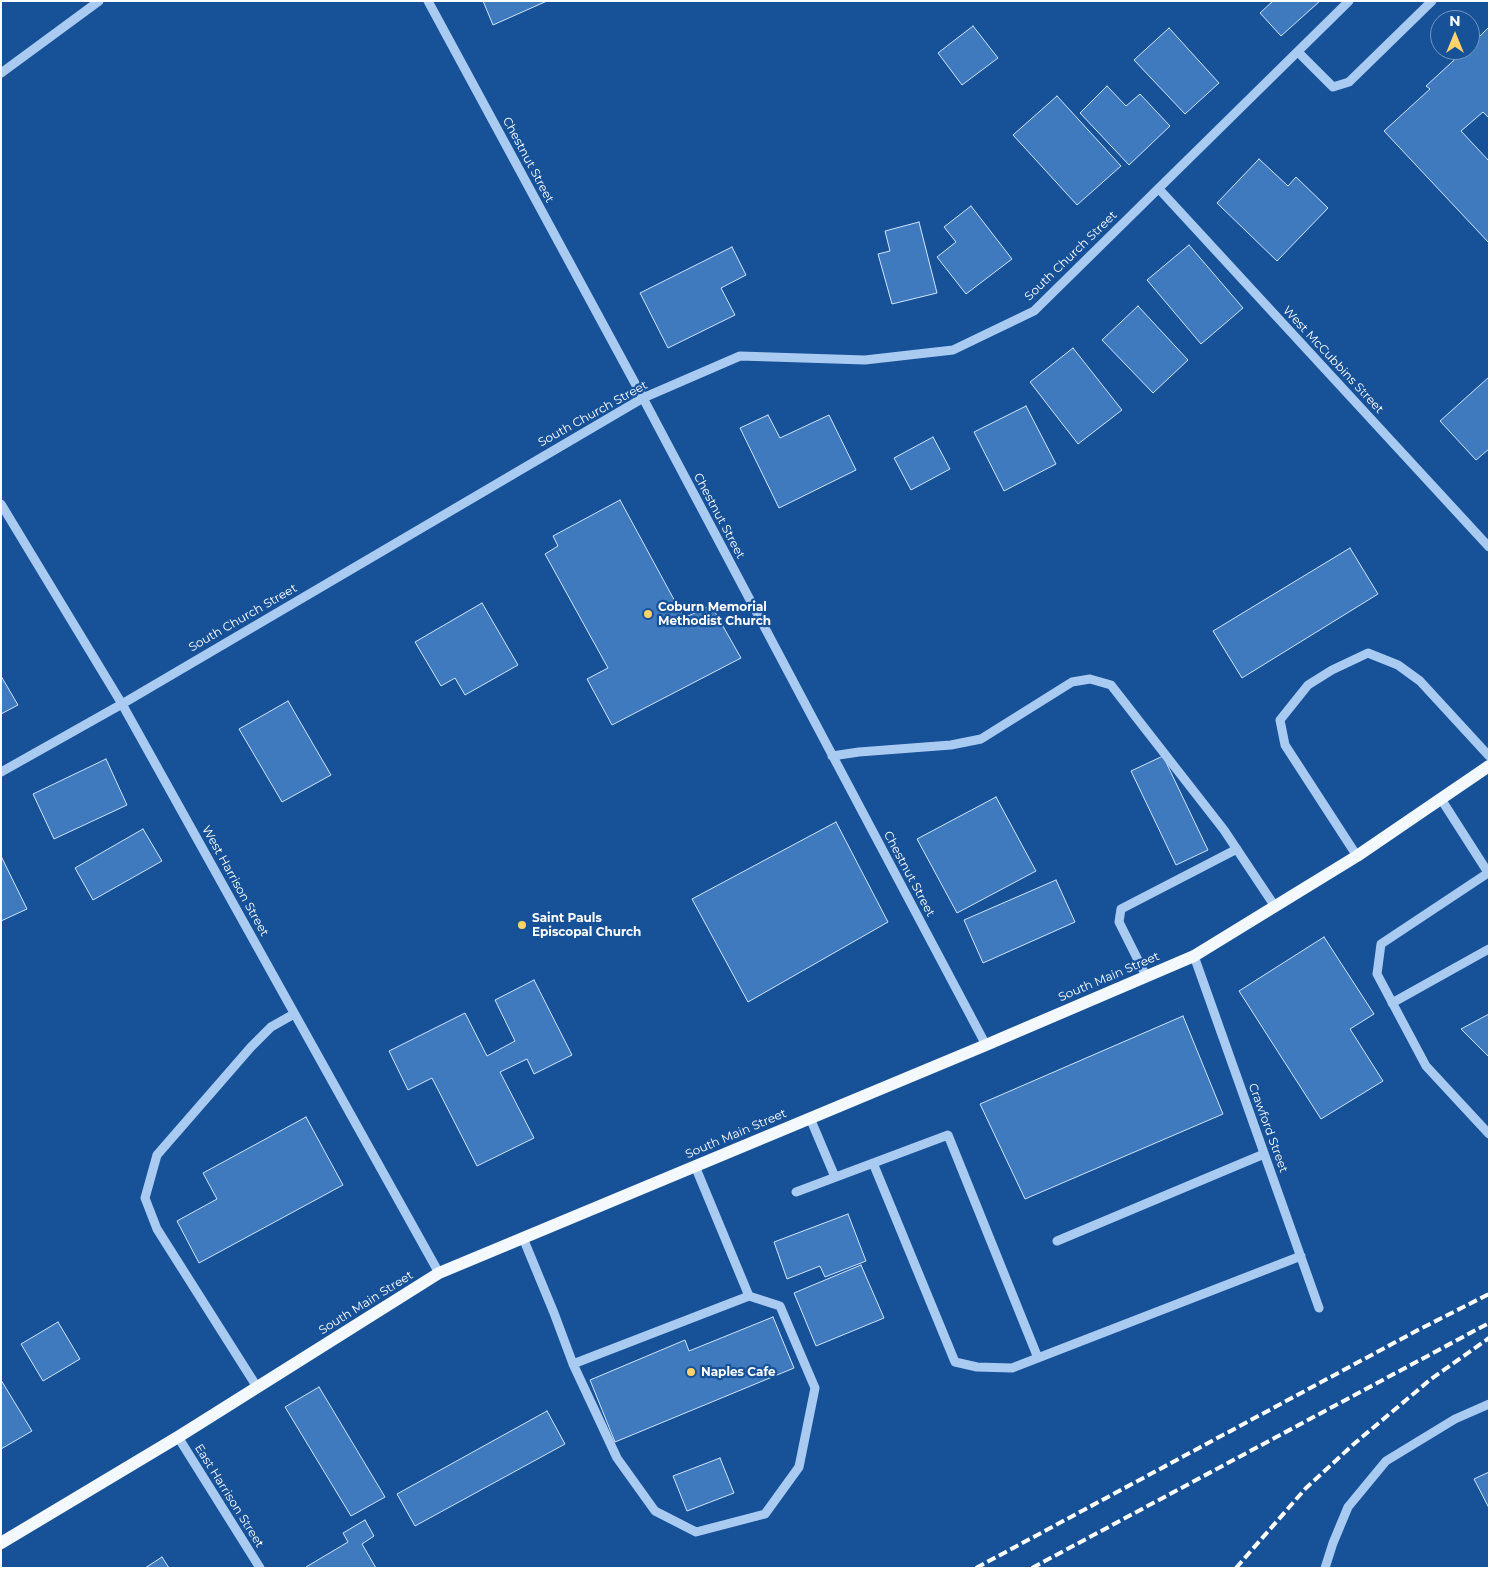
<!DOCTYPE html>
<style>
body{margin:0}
#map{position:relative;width:1490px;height:1569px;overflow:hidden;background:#175198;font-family:Montserrat,sans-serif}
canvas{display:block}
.frame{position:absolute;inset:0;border:2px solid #fff;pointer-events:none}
.north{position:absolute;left:1430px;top:10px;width:50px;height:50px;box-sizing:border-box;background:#175198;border:1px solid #7497c1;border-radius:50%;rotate:0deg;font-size:14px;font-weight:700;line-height:20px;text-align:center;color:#fff}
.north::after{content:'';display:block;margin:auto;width:18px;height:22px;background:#ffd26a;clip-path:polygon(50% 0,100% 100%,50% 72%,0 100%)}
</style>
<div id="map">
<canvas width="1490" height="1569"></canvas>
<div class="frame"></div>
<div class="north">N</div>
</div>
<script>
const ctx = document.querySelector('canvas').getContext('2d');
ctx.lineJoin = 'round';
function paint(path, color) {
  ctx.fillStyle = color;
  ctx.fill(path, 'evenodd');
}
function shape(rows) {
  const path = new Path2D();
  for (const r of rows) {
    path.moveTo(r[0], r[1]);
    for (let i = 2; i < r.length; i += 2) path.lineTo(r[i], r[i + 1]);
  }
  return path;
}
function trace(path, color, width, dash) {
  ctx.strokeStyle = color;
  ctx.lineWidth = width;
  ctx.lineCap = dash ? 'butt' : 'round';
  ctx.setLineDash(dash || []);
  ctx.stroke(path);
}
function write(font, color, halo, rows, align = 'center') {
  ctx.font = font + ' Montserrat,sans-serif';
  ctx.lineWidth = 4.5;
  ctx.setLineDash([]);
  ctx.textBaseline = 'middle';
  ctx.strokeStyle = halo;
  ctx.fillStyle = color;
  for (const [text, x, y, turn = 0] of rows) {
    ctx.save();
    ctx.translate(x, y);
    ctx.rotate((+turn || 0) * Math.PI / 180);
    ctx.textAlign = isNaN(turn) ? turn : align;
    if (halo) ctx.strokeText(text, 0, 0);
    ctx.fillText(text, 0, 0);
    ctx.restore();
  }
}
const building = shape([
 [483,1,547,1,493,25,483,1],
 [1273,1,1320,1,1281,36,1260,13,1273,1],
 [973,26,998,58,962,85,938,53,973,26],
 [1489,27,1489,118,1483,112,1461,131,1489,161,1489,243,1384,131,1430,89,1426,86,1465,50,1470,50,1470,46,1489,27],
 [1169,28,1219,83,1185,114,1134,60,1169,28],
 [1107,86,1126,106,1140,94,1170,126,1129,165,1080,113,1107,86],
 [1057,96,1121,166,1077,205,1013,135,1057,96],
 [1259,159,1288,186,1296,177,1328,208,1277,261,1217,203,1259,159],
 [971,206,1012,259,966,294,937,257,956,242,944,227,971,206],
 [919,222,937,293,892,304,878,254,890,251,885,231,919,222],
 [1189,245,1243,308,1201,344,1147,280,1189,245],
 [732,247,746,275,721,288,735,315,668,348,640,293,732,247],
 [1138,306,1188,360,1153,393,1102,340,1138,306],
 [1073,348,1122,410,1078,444,1030,382,1073,348],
 [1489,377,1489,449,1476,460,1440,421,1489,377],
 [1026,406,1056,464,1004,491,974,432,1026,406],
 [768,415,780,438,829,415,856,470,779,508,740,428,768,415],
 [933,437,950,469,911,490,894,458,933,437],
 [620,500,684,618,711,605,741,658,612,725,587,679,608,668,545,554,558,546,553,536,620,500],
 [1350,548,1378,594,1242,678,1213,631,1350,548],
 [482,603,518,665,465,695,455,678,441,686,415,642,482,603],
 [1,676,18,705,1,714,1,676],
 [288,701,331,775,282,802,239,729,288,701],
 [1163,756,1208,850,1176,865,1131,771,1163,756],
 [106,759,127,805,54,839,33,794,106,759],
 [996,797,1036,871,957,913,917,839,996,797],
 [836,822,888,922,748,1002,692,899,836,822],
 [143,829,162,861,93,900,75,868,143,829],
 [1,856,27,909,1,921,1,856],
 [1056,880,1075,922,983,963,964,920,1056,880],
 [1324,937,1374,1014,1350,1029,1383,1081,1321,1119,1239,991,1324,937],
 [534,980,572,1055,534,1074,527,1059,500,1072,534,1138,477,1166,432,1078,408,1090,389,1051,465,1013,487,1056,515,1041,495,1000,534,980],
 [1489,1014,1489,1057,1461,1029,1489,1014],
 [1183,1016,1223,1114,1025,1199,980,1104,1183,1016],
 [306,1117,343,1185,199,1263,177,1221,217,1199,203,1173,306,1117],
 [848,1214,866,1261,825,1277,820,1266,787,1279,774,1242,848,1214],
 [861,1265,884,1318,816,1346,794,1293,861,1265],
 [773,1317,794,1368,615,1442,590,1380,685,1340,689,1351,773,1317],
 [58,1322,80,1359,43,1381,21,1344,58,1322],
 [1,1380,32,1431,1,1449,1,1380],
 [319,1387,385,1497,351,1516,285,1407,319,1387],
 [547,1411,565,1444,415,1526,397,1494,547,1411],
 [720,1458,734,1493,687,1511,673,1476,720,1458],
 [1489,1472,1489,1508,1474,1479,1489,1472],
 [365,1520,374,1536,362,1544,376,1568,307,1568,306,1567,348,1542,343,1533,365,1520],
 [162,1557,169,1568,145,1568,162,1557]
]);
const minor = shape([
 [428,1,643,398,986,1045],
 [1298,52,1333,87,1349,82,1432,1],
 [1,73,99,1],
 [1159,189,1489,547],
 [1,504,122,704,439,1273],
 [832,756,859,752,951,745,981,739,1072,682,1090,679,1111,685,1224,830,1274,905],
 [1,772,122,704,643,398,740,356,865,360,953,350,1034,311,1349,1],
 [1441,799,1489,874],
 [1357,856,1285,745,1280,720,1308,685,1332,670,1368,653,1398,665,1420,681,1489,756],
 [1488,873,1381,944,1377,974,1426,1066,1489,1134],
 [1194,956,1319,1308],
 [1146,976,1119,922,1121,909,1237,849],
 [1392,1003,1489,949],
 [810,1118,835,1177],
 [873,1163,955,1362,977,1367,1012,1368,1301,1256],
 [796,1192,948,1135,1038,1358],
 [523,1238,554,1313,573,1364,749,1296,695,1166],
 [1057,1241,1264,1154],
 [573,1364,617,1458,655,1511,696,1532,765,1514,799,1467,815,1388,780,1306,749,1296],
 [257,1387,157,1229,145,1198,157,1155,251,1047,271,1027,294,1014],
 [178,1437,260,1568],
 [1325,1568,1333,1543,1348,1507,1386,1461,1455,1419,1489,1404]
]);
const major = shape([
 [1,1543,178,1437,439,1273,986,1045,1194,956,1357,856,1489,766]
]);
const rail = shape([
 [976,1568,1418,1330,1489,1294],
 [1032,1568,1489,1323],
 [1236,1568,1306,1488,1355,1443,1431,1379,1489,1338]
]);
const markers = [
 [648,614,5,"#ffd26a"],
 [522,925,5,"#ffd26a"],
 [691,1372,5,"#ffd26a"]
];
const streetNames = [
 ["Chestnut Street",528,160,62],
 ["South Church Street",1071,256,-44],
 ["West McCubbins Street",1333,360,47],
 ["South Church Street",593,414,-29],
 ["Chestnut Street",719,516,62],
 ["South Church Street",243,618,-30],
 ["Chestnut Street",909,874,62],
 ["West Harrison Street",235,881,61],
 ["South Main Street",1109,977,-23],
 ["Crawford Street",1268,1128,70],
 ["South Main Street",736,1134,-23],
 ["South Main Street",366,1303,-32],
 ["East Harrison Street",229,1496,58]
];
const poiNames = [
 ["Coburn Memorial",658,607],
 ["Methodist Church",658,621],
 ["Saint Pauls",532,918],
 ["Episcopal Church",532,932],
 ["Naples Cafe",701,1372]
];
paint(building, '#3f7abf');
trace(building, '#d1e5fc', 1);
trace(minor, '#aacbf1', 9);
trace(major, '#f4f9ff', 12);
trace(rail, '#fff', 4, [9, 4]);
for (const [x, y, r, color] of markers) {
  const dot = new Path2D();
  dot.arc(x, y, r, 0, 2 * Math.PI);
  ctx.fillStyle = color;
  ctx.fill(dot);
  trace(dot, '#175198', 2);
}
write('12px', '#fff', '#175198', streetNames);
write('bold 12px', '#fff', '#175198', poiNames, 'left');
</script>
